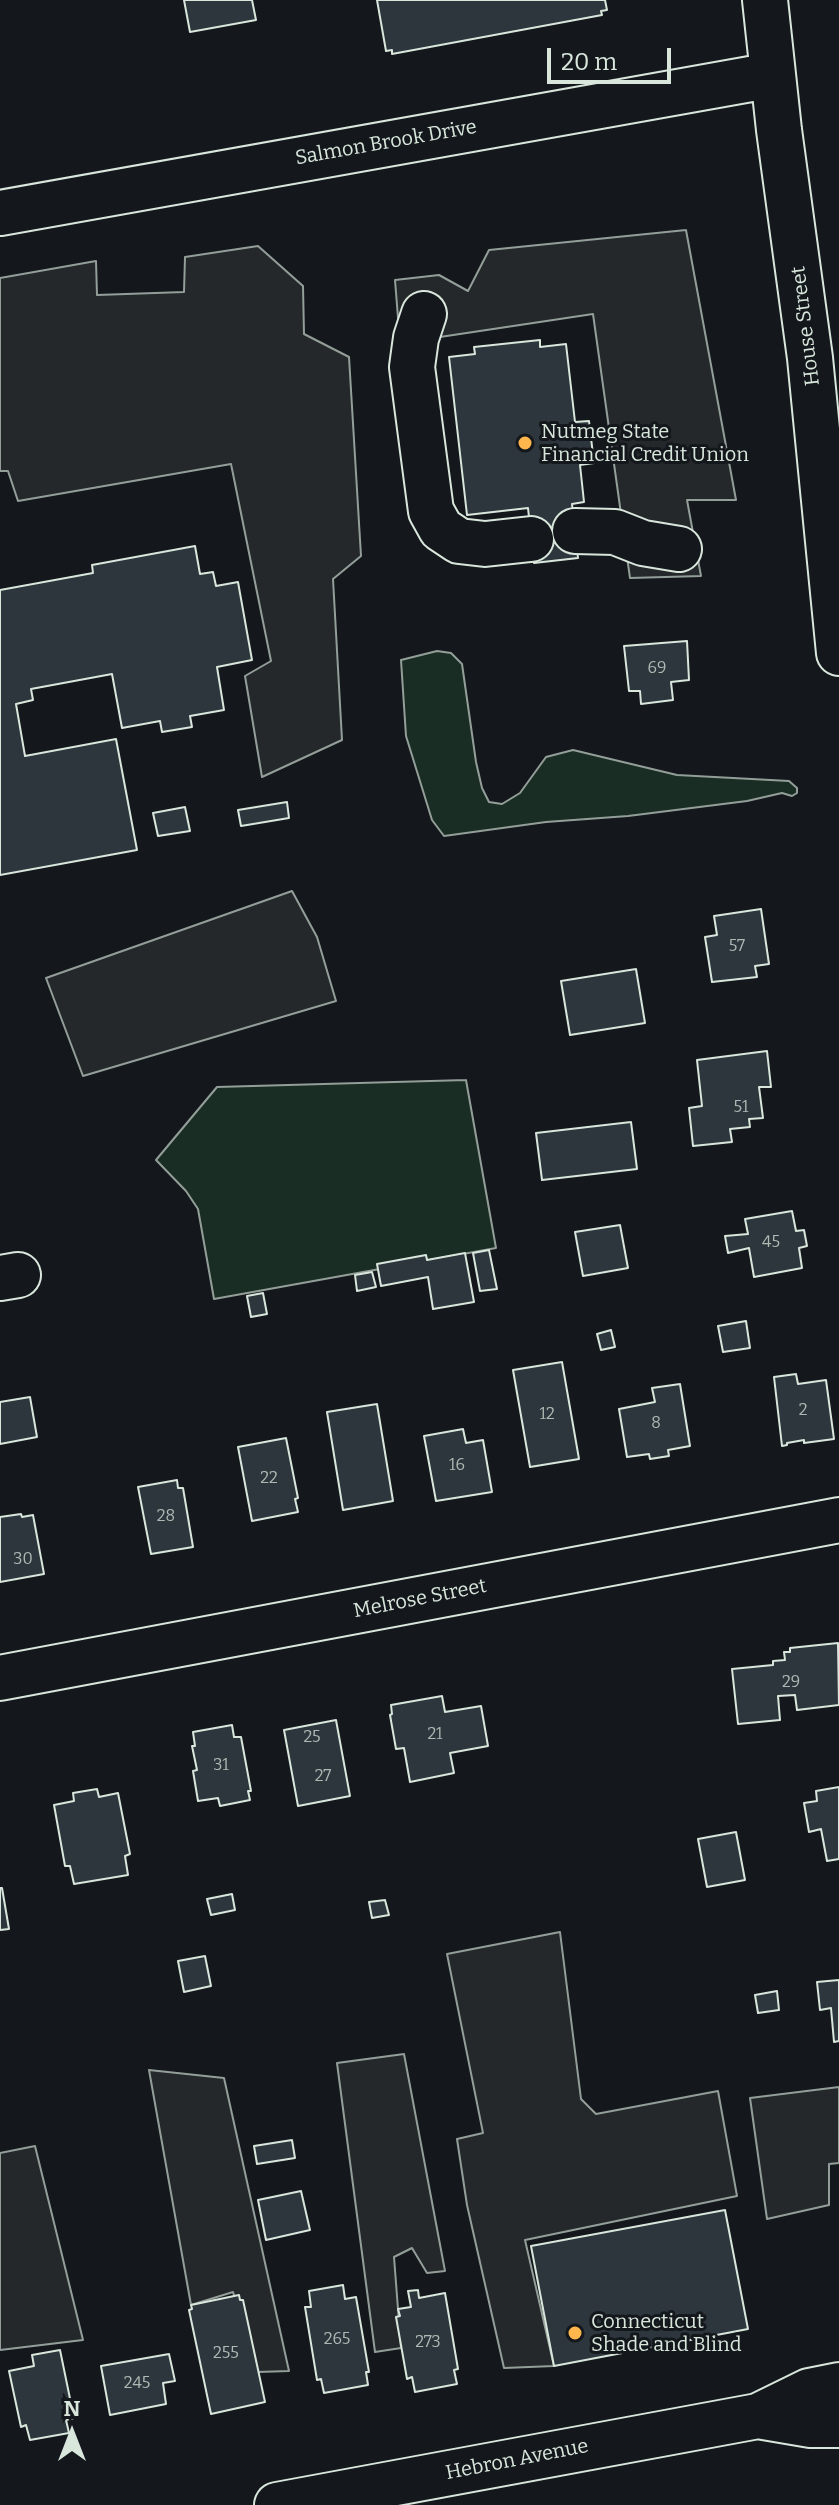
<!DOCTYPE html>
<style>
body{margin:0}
#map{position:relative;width:839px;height:2505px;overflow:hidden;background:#14181c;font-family:Bitter,serif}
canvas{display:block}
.north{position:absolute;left:32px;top:2393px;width:80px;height:80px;-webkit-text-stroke:6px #14181c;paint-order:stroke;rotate:0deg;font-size:22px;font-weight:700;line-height:32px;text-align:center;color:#d8e6dc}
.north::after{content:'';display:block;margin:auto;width:28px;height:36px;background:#d8e6dc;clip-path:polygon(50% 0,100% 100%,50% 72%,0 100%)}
.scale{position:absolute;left:547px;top:48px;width:124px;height:36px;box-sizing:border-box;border:4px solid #d8e6dc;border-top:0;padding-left:10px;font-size:24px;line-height:28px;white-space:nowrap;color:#d8e6dc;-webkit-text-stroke:6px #14181c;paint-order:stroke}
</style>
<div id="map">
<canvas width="839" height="2505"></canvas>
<div class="north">N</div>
<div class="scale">20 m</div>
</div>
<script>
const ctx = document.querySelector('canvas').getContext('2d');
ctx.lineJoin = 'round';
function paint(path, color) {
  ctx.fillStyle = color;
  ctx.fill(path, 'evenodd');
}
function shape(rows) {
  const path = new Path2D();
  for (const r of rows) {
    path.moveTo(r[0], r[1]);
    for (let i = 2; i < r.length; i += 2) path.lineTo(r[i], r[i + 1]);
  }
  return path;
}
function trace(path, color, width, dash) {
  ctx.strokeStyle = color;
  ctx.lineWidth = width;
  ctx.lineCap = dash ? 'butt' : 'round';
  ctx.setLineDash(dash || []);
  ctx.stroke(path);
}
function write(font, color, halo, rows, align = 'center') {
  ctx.font = font + ' Bitter,serif';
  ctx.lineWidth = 6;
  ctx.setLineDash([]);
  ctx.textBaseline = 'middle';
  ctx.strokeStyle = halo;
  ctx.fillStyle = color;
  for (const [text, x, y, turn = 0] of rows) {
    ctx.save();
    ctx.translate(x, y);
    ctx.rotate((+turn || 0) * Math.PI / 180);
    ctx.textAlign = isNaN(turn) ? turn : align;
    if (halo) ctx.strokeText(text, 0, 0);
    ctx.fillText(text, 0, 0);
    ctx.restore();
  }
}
const green = shape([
 [437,651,451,653,462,664,476,762,482,788,489,802,502,804,520,793,546,757,573,750,677,775,789,781,797,788,797,793,792,796,782,793,747,801,628,816,546,822,444,836,432,820,406,736,401,660,437,651],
 [466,1080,496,1248,214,1299,198,1209,186,1191,156,1160,217,1087,466,1080]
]);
const parking = shape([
 [686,230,736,500,687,500,701,576,630,578,593,314,400,343,395,280,439,275,468,291,489,250,686,230],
 [258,246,303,286,304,334,349,357,361,556,333,579,342,740,262,777,245,676,271,661,231,464,18,501,8,471,0,471,0,278,96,261,97,295,184,292,185,257,258,246],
 [292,891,317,937,336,1001,83,1076,46,978,292,891],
 [560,1932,581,2099,596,2114,718,2091,737,2196,525,2240,554,2366,504,2368,467,2205,457,2139,483,2133,447,1954,560,1932],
 [404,2054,445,2271,427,2273,412,2248,394,2257,401,2348,375,2352,337,2063,404,2054],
 [149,2070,224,2078,289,2371,258,2372,233,2292,191,2305,149,2070],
 [839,2087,839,2163,829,2164,829,2205,767,2219,750,2098,839,2087],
 [35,2146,83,2340,0,2350,0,2153,35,2146]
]);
const building = shape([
 [184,0,252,0,256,20,190,32,184,0],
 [377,0,605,0,607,10,601,11,602,15,392,54,392,50,386,51,377,0],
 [540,340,540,347,566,344,575,422,589,421,594,463,580,465,584,502,572,504,578,558,534,563,528,508,467,515,449,357,475,354,474,347,540,340],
 [195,546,200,574,213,572,216,586,238,582,252,660,217,667,224,710,190,716,192,727,162,732,160,721,122,728,112,674,31,689,33,700,16,704,25,756,116,739,137,850,0,875,0,590,93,573,92,565,195,546],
 [687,641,689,680,671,682,673,700,641,704,640,691,629,691,624,646,687,641],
 [287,802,289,818,241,826,238,810,287,802],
 [185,807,190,831,158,836,153,813,185,807],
 [761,909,769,964,755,966,757,977,712,982,705,937,717,935,714,916,761,909],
 [636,969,645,1023,570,1035,561,981,636,969],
 [767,1051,771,1087,759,1087,763,1118,749,1119,750,1127,730,1129,732,1142,693,1146,689,1108,702,1106,697,1060,767,1051],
 [631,1122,637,1169,542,1180,536,1133,631,1122],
 [792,1211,796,1231,804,1230,807,1246,799,1248,802,1268,754,1277,749,1248,728,1253,725,1236,748,1234,745,1219,792,1211],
 [620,1225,628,1268,583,1276,575,1232,620,1225],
 [489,1250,497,1289,480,1291,473,1253,489,1250],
 [465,1253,474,1302,433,1309,428,1277,381,1286,377,1264,426,1255,427,1260,465,1253],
 [372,1272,376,1287,357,1291,355,1275,372,1272],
 [263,1293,267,1314,251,1317,247,1296,263,1293],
 [746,1321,750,1348,723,1352,718,1326,746,1321],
 [611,1330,615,1347,601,1350,597,1334,611,1330],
 [562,1362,579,1459,530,1467,513,1370,562,1362],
 [796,1374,798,1384,826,1380,834,1439,804,1443,804,1440,787,1443,787,1445,782,1446,774,1377,796,1374],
 [680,1384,690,1446,668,1450,669,1456,650,1459,649,1454,627,1457,619,1409,655,1402,652,1388,680,1384],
 [30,1397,37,1437,0,1444,0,1402,30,1397],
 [377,1404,393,1501,343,1510,327,1412,377,1404],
 [463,1429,466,1443,483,1440,492,1492,436,1501,424,1436,463,1429],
 [286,1438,298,1498,295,1499,298,1512,252,1521,238,1447,286,1438],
 [177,1480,178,1488,183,1488,193,1547,151,1554,138,1487,177,1480],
 [21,1514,22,1517,33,1515,44,1574,0,1582,0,1517,21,1514],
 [838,1643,839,1705,797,1710,795,1695,778,1696,780,1720,738,1724,732,1669,773,1665,773,1661,785,1660,784,1652,790,1652,790,1648,838,1643],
 [442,1696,445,1712,481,1706,488,1746,450,1753,454,1773,410,1782,404,1748,396,1749,390,1715,392,1714,391,1705,442,1696],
 [336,1720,350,1796,298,1806,284,1730,336,1720],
 [232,1725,234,1737,241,1737,251,1791,248,1791,250,1800,220,1806,218,1798,198,1801,193,1771,197,1770,192,1746,195,1746,193,1732,232,1725],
 [839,1787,839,1859,827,1861,821,1829,809,1832,804,1803,817,1801,816,1791,839,1787],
 [97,1789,99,1797,118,1793,130,1854,125,1856,128,1875,74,1884,70,1866,65,1866,54,1805,74,1801,73,1793,97,1789],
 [736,1832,745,1880,707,1887,698,1839,736,1832],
 [0,1888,2,1888,9,1929,0,1930,0,1888],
 [232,1894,235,1910,211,1915,207,1899,232,1894],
 [385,1900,389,1915,372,1918,369,1902,385,1900],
 [205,1956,211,1986,184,1992,178,1961,205,1956],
 [839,1980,839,2041,834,2042,831,2008,820,2010,817,1982,839,1980],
 [777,1991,779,2010,758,2013,755,1995,777,1991],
 [292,2140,295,2158,257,2164,254,2146,292,2140],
 [301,2191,310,2230,266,2240,258,2200,301,2191],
 [725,2210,748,2329,554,2366,531,2246,725,2210],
 [343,2285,345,2299,356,2297,369,2372,366,2372,368,2385,324,2393,321,2379,317,2380,305,2307,311,2307,309,2291,343,2285],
 [418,2290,419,2298,445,2293,458,2369,454,2370,457,2384,415,2392,412,2377,407,2379,396,2317,400,2316,398,2309,411,2307,408,2291,418,2290],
 [239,2295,240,2300,243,2300,265,2402,211,2414,189,2310,192,2309,191,2305,239,2295],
 [60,2350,74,2418,66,2420,69,2433,30,2440,26,2425,21,2427,9,2371,34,2366,32,2355,60,2350],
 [169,2354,175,2381,163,2383,166,2404,110,2415,101,2366,169,2354]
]);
const minor = shape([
 [765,0,779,130,810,358,839,653],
 [0,213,773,75],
 [424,314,416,338,412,367,431,511,441,529,459,541,485,544,531,539],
 [575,531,615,532,643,543,679,549],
 [0,1278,18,1275],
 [0,1678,839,1520]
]);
const major = shape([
 [758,2416,811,2425,839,2425],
 [277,2505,758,2416,809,2391,839,2385]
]);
const markers = [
 [525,443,8,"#ffb74d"],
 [575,2333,8,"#ffb74d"]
];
const numberNames = [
 ["69",657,669],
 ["57",737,947],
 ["51",741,1108],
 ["45",771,1243],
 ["2",803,1411],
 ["12",547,1415],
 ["8",656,1424],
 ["16",457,1466],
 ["22",269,1479],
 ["28",166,1517],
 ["30",23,1560],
 ["29",791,1683],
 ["21",435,1735],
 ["25",312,1738],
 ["31",221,1766],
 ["27",323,1777],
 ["265",337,2340],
 ["273",428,2343],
 ["255",226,2354],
 ["245",137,2384]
];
const streetNames = [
 ["Salmon Brook Drive",386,143,-10],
 ["House Street",806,326,-97],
 ["Melrose Street",420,1599,-11],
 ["Hebron Avenue",517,2460,-11]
];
const poiNames = [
 ["Nutmeg State",541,432],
 ["Financial Credit Union",541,455],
 ["Connecticut",591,2322],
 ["Shade and Blind",591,2345]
];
paint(green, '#1a2d24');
trace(green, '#939e99', 2);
paint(parking, '#24282b');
trace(parking, '#939e99', 2);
paint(building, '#2c363c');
trace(building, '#d8e6dc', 2);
trace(minor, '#d8e6dc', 48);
trace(major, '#d8e6dc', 48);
trace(minor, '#14181c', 44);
trace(major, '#14181c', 44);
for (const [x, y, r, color] of markers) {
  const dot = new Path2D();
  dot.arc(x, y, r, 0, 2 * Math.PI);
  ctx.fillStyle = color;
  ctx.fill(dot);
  trace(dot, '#14181c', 3);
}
write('16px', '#adbab4', null, numberNames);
write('20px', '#d8e6dc', '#14181c', streetNames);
write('20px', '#d8e6dc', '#14181c', poiNames, 'left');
</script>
